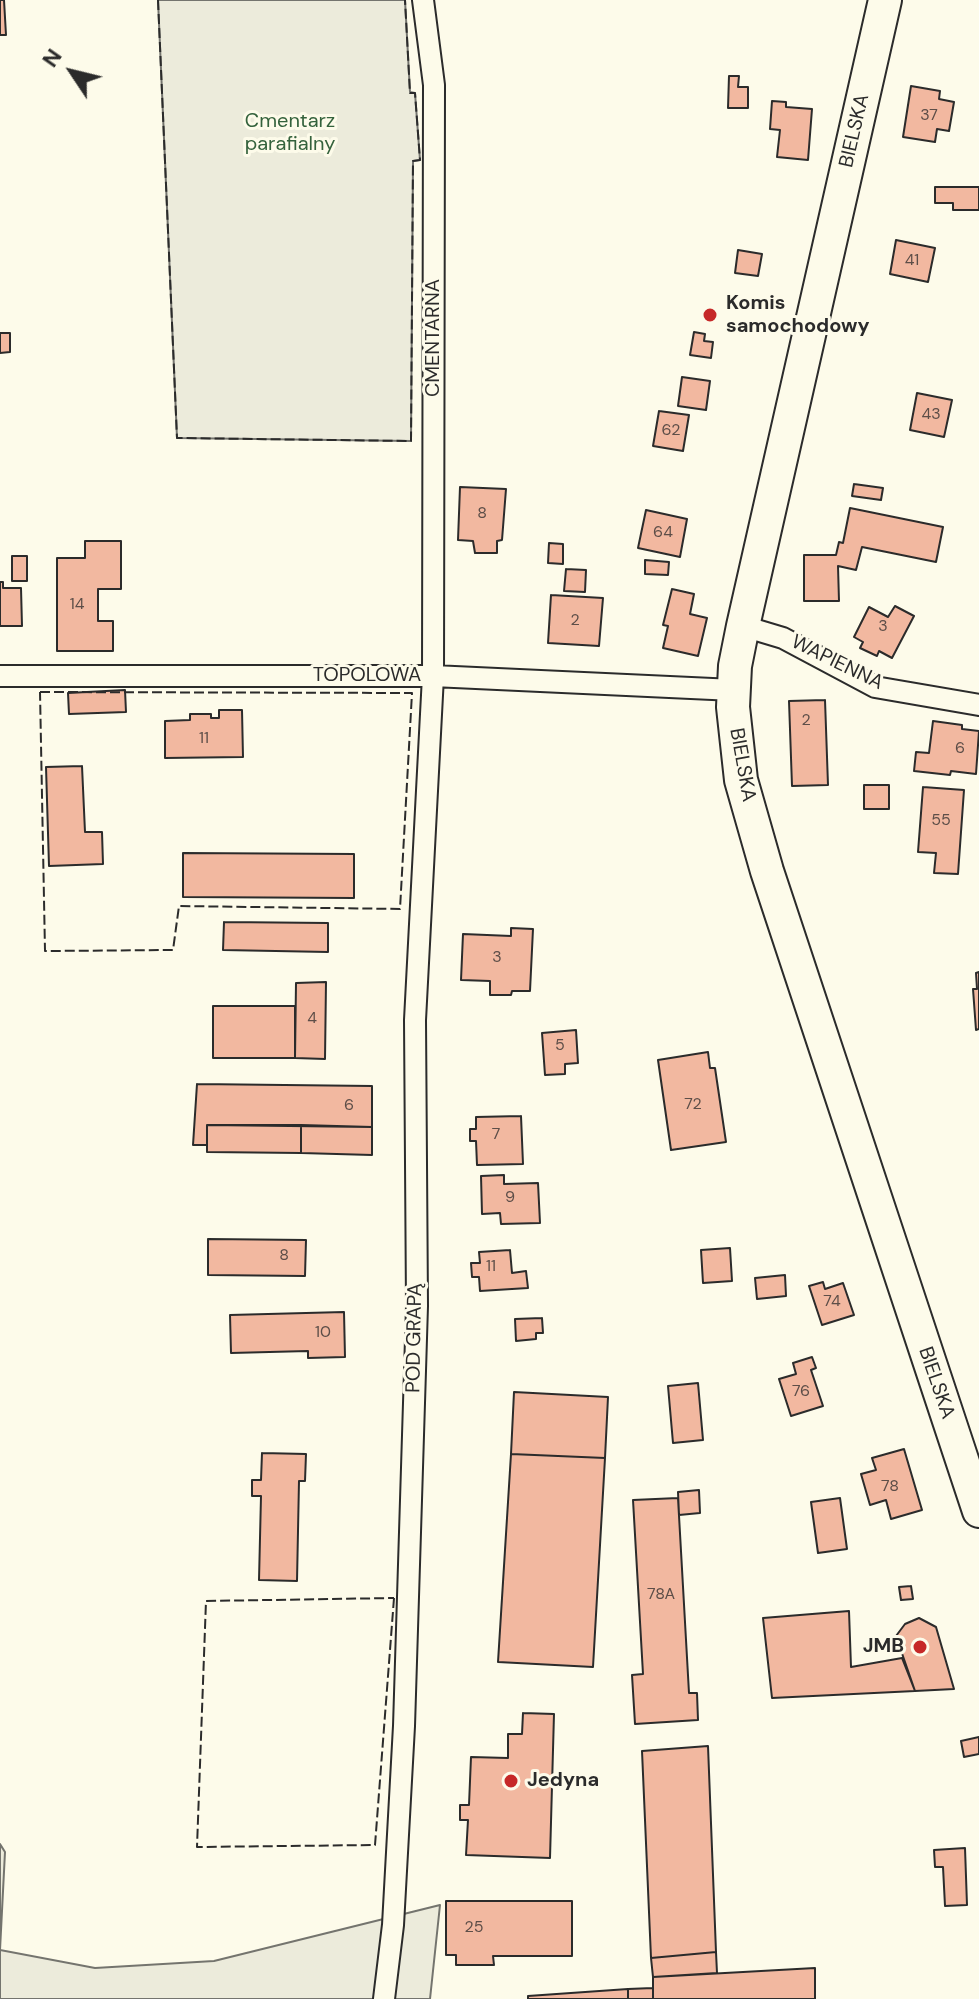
<!DOCTYPE html>
<meta charset="utf-8">
<style>
body{margin:0}
#map{position:relative;width:979px;height:1999px;overflow:hidden;background:#fdfbea;font-family:"DM Sans",sans-serif}
canvas{display:block}
.north{position:absolute;left:32px;top:32px;width:80px;height:80px;-webkit-text-stroke:6px #fdfbea;paint-order:stroke;rotate:305deg;font-size:22px;font-weight:700;line-height:32px;text-align:center;color:#2b2b2b}
.north::after{content:'';display:block;margin:auto;width:28px;height:36px;background:#2b2b2b;clip-path:polygon(50% 0,100% 100%,50% 72%,0 100%)}
</style>
<div id="map">
<canvas width="979" height="1999"></canvas>
<div class="north">N</div>
</div>
<script>
const ctx = document.querySelector('canvas').getContext('2d');
ctx.lineJoin = 'round';
function paint(path, color) {
  ctx.fillStyle = color;
  ctx.fill(path, 'evenodd');
}
function shape(rows) {
  const path = new Path2D();
  for (const r of rows) {
    path.moveTo(r[0], r[1]);
    for (let i = 2; i < r.length; i += 2) path.lineTo(r[i], r[i + 1]);
  }
  return path;
}
function trace(path, color, width, dash) {
  ctx.strokeStyle = color;
  ctx.lineWidth = width;
  ctx.lineCap = dash ? 'butt' : 'round';
  ctx.setLineDash(dash || []);
  ctx.stroke(path);
}
function write(font, color, halo, rows, align = 'center') {
  ctx.font = font + ' "DM Sans",sans-serif';
  ctx.lineWidth = 6;
  ctx.setLineDash([]);
  ctx.textBaseline = 'middle';
  ctx.strokeStyle = halo;
  ctx.fillStyle = color;
  for (const [text, x, y, turn = 0] of rows) {
    ctx.save();
    ctx.translate(x, y);
    ctx.rotate((+turn || 0) * Math.PI / 180);
    ctx.textAlign = isNaN(turn) ? turn : align;
    if (halo) ctx.strokeText(text, 0, 0);
    ctx.fillText(text, 0, 0);
    ctx.restore();
  }
}
const green = shape([
 [158,0,405,0,410,92,415,93,420,160,413,161,411,441,177,438,158,0],
 [0,1844,5,1852,0,1950,95,1968,214,1961,440,1905,430,1999,0,1999,0,1844]
]);
const building = shape([
 [0,0,4,0,6,35,0,35,0,0],
 [729,76,739,76,738,87,748,87,748,108,728,108,729,76],
 [911,86,940,91,939,99,954,102,949,131,937,129,935,142,903,137,911,86],
 [772,101,786,102,786,107,812,109,808,160,777,157,780,130,770,129,772,101],
 [935,187,979,187,979,210,953,210,953,203,935,203,935,187],
 [896,240,935,248,928,282,890,274,896,240],
 [738,250,762,254,758,276,735,273,738,250],
 [694,332,705,334,704,341,713,342,711,358,690,355,694,332],
 [0,333,10,333,10,352,0,353,0,333],
 [682,377,710,381,706,410,678,406,682,377],
 [917,393,952,400,944,437,910,430,917,393],
 [659,411,689,415,683,451,653,446,659,411],
 [854,484,883,488,881,500,852,496,854,484],
 [460,487,506,489,502,540,497,541,497,553,475,553,473,541,458,540,460,487],
 [850,508,943,527,936,562,862,547,856,570,838,566,839,601,804,601,804,555,836,555,839,542,843,543,850,508],
 [646,510,687,519,680,557,638,548,646,510],
 [85,541,121,541,121,589,98,589,98,621,113,621,113,651,57,651,57,558,85,558,85,541],
 [549,543,563,544,563,564,548,563,549,543],
 [12,556,27,556,27,581,12,581,12,556],
 [645,560,669,562,668,575,645,574,645,560],
 [566,569,586,570,585,592,564,591,566,569],
 [0,582,3,582,3,588,21,588,22,626,0,626,0,582],
 [672,589,694,594,690,614,707,618,698,656,663,648,668,626,663,625,672,589],
 [551,595,603,598,599,646,548,643,551,595],
 [895,606,914,616,892,658,879,651,877,656,860,648,863,642,854,637,869,607,888,617,895,606],
 [125,690,126,712,69,714,68,693,125,690],
 [825,700,828,785,792,786,789,701,825,700],
 [219,710,242,710,243,757,165,758,165,721,190,720,190,714,211,714,211,718,219,718,219,710],
 [933,721,962,725,962,729,979,731,976,774,951,771,950,775,914,771,916,752,929,753,933,721],
 [82,766,85,832,102,832,103,864,49,866,46,767,82,766],
 [864,785,889,785,889,809,864,809,864,785],
 [923,787,964,790,958,874,934,873,936,853,918,852,923,787],
 [183,853,354,854,354,898,183,897,183,853],
 [224,922,328,923,328,952,223,950,224,922],
 [511,928,533,929,530,991,512,991,511,995,490,995,490,981,461,980,463,934,511,936,511,928],
 [979,972,979,1029,976,1030,973,989,977,989,976,973,979,972],
 [326,982,325,1059,295,1058,296,983,326,982],
 [213,1006,295,1006,295,1058,213,1058,213,1006],
 [576,1030,578,1063,565,1064,565,1074,545,1075,542,1033,576,1030],
 [708,1052,710,1068,715,1068,726,1142,671,1150,658,1060,708,1052],
 [197,1084,372,1086,372,1127,207,1125,207,1145,193,1145,197,1084],
 [521,1116,523,1164,477,1165,476,1141,470,1141,470,1129,476,1129,476,1117,521,1116],
 [207,1125,301,1125,301,1153,207,1152,207,1125],
 [301,1125,372,1127,372,1155,301,1153,301,1125],
 [504,1175,504,1184,538,1183,540,1223,501,1224,500,1213,482,1214,481,1176,504,1175],
 [208,1239,306,1240,305,1276,208,1275,208,1239],
 [730,1248,732,1281,703,1283,701,1250,730,1248],
 [510,1250,512,1273,526,1271,528,1288,480,1291,479,1277,472,1277,471,1263,480,1263,479,1252,510,1250],
 [785,1275,786,1296,757,1299,755,1278,785,1275],
 [823,1282,825,1289,843,1283,854,1315,822,1325,809,1286,823,1282],
 [344,1312,345,1357,308,1358,308,1351,231,1353,230,1315,344,1312],
 [542,1318,543,1333,536,1333,536,1339,516,1341,515,1319,542,1318],
 [812,1357,816,1368,811,1370,823,1406,791,1416,779,1379,796,1374,793,1363,812,1357],
 [698,1383,703,1440,673,1443,668,1386,698,1383],
 [514,1392,608,1397,605,1458,511,1454,514,1392],
 [904,1449,922,1510,891,1519,886,1500,870,1505,861,1474,876,1470,872,1458,904,1449],
 [262,1453,306,1454,305,1481,299,1481,297,1581,259,1580,261,1496,252,1496,252,1480,261,1480,262,1453],
 [511,1454,605,1458,593,1667,498,1662,511,1454],
 [699,1490,700,1513,679,1515,678,1492,699,1490],
 [678,1498,689,1693,697,1693,698,1720,635,1724,632,1675,643,1674,633,1500,678,1498],
 [840,1498,847,1549,818,1553,811,1502,840,1498],
 [911,1586,913,1599,901,1600,899,1587,911,1586],
 [849,1611,851,1667,902,1658,915,1691,772,1698,763,1618,849,1611],
 [919,1618,936,1627,954,1689,915,1691,896,1636,905,1624,919,1618],
 [523,1713,554,1714,550,1858,466,1855,468,1820,460,1820,460,1805,469,1805,471,1757,508,1758,508,1734,522,1734,523,1713],
 [979,1737,979,1754,964,1757,961,1741,979,1737],
 [708,1746,716,1952,651,1958,642,1751,708,1746],
 [965,1848,967,1905,945,1906,943,1867,935,1867,934,1850,965,1848],
 [446,1901,572,1901,572,1956,493,1956,494,1965,456,1965,456,1955,446,1955,446,1901],
 [716,1952,717,1973,653,1977,651,1958,716,1952],
 [815,1968,815,1999,653,1999,653,1977,815,1968],
 [653,1988,653,1999,628,1999,628,1989,653,1988],
 [628,1989,628,1999,528,1999,528,1996,628,1989]
]);
const minor = shape([
 [743,626,783,638,875,687,979,705],
 [0,676,433,676,734,690],
 [384,1999,393,1925,404,1726,417,1306,415,1020,433,676,434,85,423,0]
]);
const primary = shape([
 [885,0,743,626,735,666,733,707,741,780,767,871,979,1511]
]);
const fence = shape([
 [158,0,177,438,411,441,413,161,420,160,415,93,410,93,405,0],
 [40,692,412,693,400,909,179,906,173,950,45,951,40,692],
 [394,1598,375,1845,197,1847,206,1601,394,1598]
]);
const markers = [
 [710,315,8,"#c62828"],
 [920,1647,8,"#c62828"],
 [511,1781,8,"#c62828"]
];
const numberNames = [
 ["37",929,116],
 ["41",912,261],
 ["43",931,415],
 ["62",671,431],
 ["8",482,514],
 ["64",663,533],
 ["14",77,605],
 ["2",575,621],
 ["3",883,627],
 ["2",806,721],
 ["11",204,739],
 ["6",960,749],
 ["55",941,821],
 ["3",497,958],
 ["4",312,1019],
 ["5",560,1046],
 ["72",693,1105],
 ["6",349,1106],
 ["7",496,1135],
 ["9",510,1198],
 ["8",284,1256],
 ["11",491,1267],
 ["74",832,1302],
 ["10",323,1333],
 ["76",801,1392],
 ["78",890,1487],
 ["78A",661,1595],
 ["25",474,1928]
];
const parkNames = [
 ["Cmentarz",290,122],
 ["parafialny",290,145]
];
const streetNames = [
 ["BIELSKA",855,131,-77],
 ["CMENTARNA",434,338,-90],
 ["WAPIENNA",837,663,26],
 ["TOPOLOWA",367,676],
 ["BIELSKA",742,765,80],
 ["POD GRAPĄ",415,1338,-89],
 ["BIELSKA",936,1383,71]
];
const poiNames = [
 ["Komis",726,304],
 ["samochodowy",726,327],
 ["JMB",904,1647,"right"],
 ["Jedyna",527,1781]
];
paint(green, '#ecebdb');
trace(green, '#74746e', 2);
paint(building, '#f2b8a0');
trace(building, '#2b2b2b', 2);
trace(minor, '#2b2b2b', 24);
trace(primary, '#2b2b2b', 36);
trace(minor, '#fdfbea', 20);
trace(primary, '#fdfbea', 32);
trace(fence, '#2b2b2b', 2, [10, 4]);
for (const [x, y, r, color] of markers) {
  const dot = new Path2D();
  dot.arc(x, y, r, 0, 2 * Math.PI);
  ctx.fillStyle = color;
  ctx.fill(dot);
  trace(dot, '#fdfbea', 3);
}
write('16px', '#5d4e48', null, numberNames);
write('20px', '#34623c', '#fdfbea', parkNames);
write('20px', '#2b2b2b', '#fdfbea', streetNames);
write('bold 20px', '#2b2b2b', '#fdfbea', poiNames, 'left');
</script>
